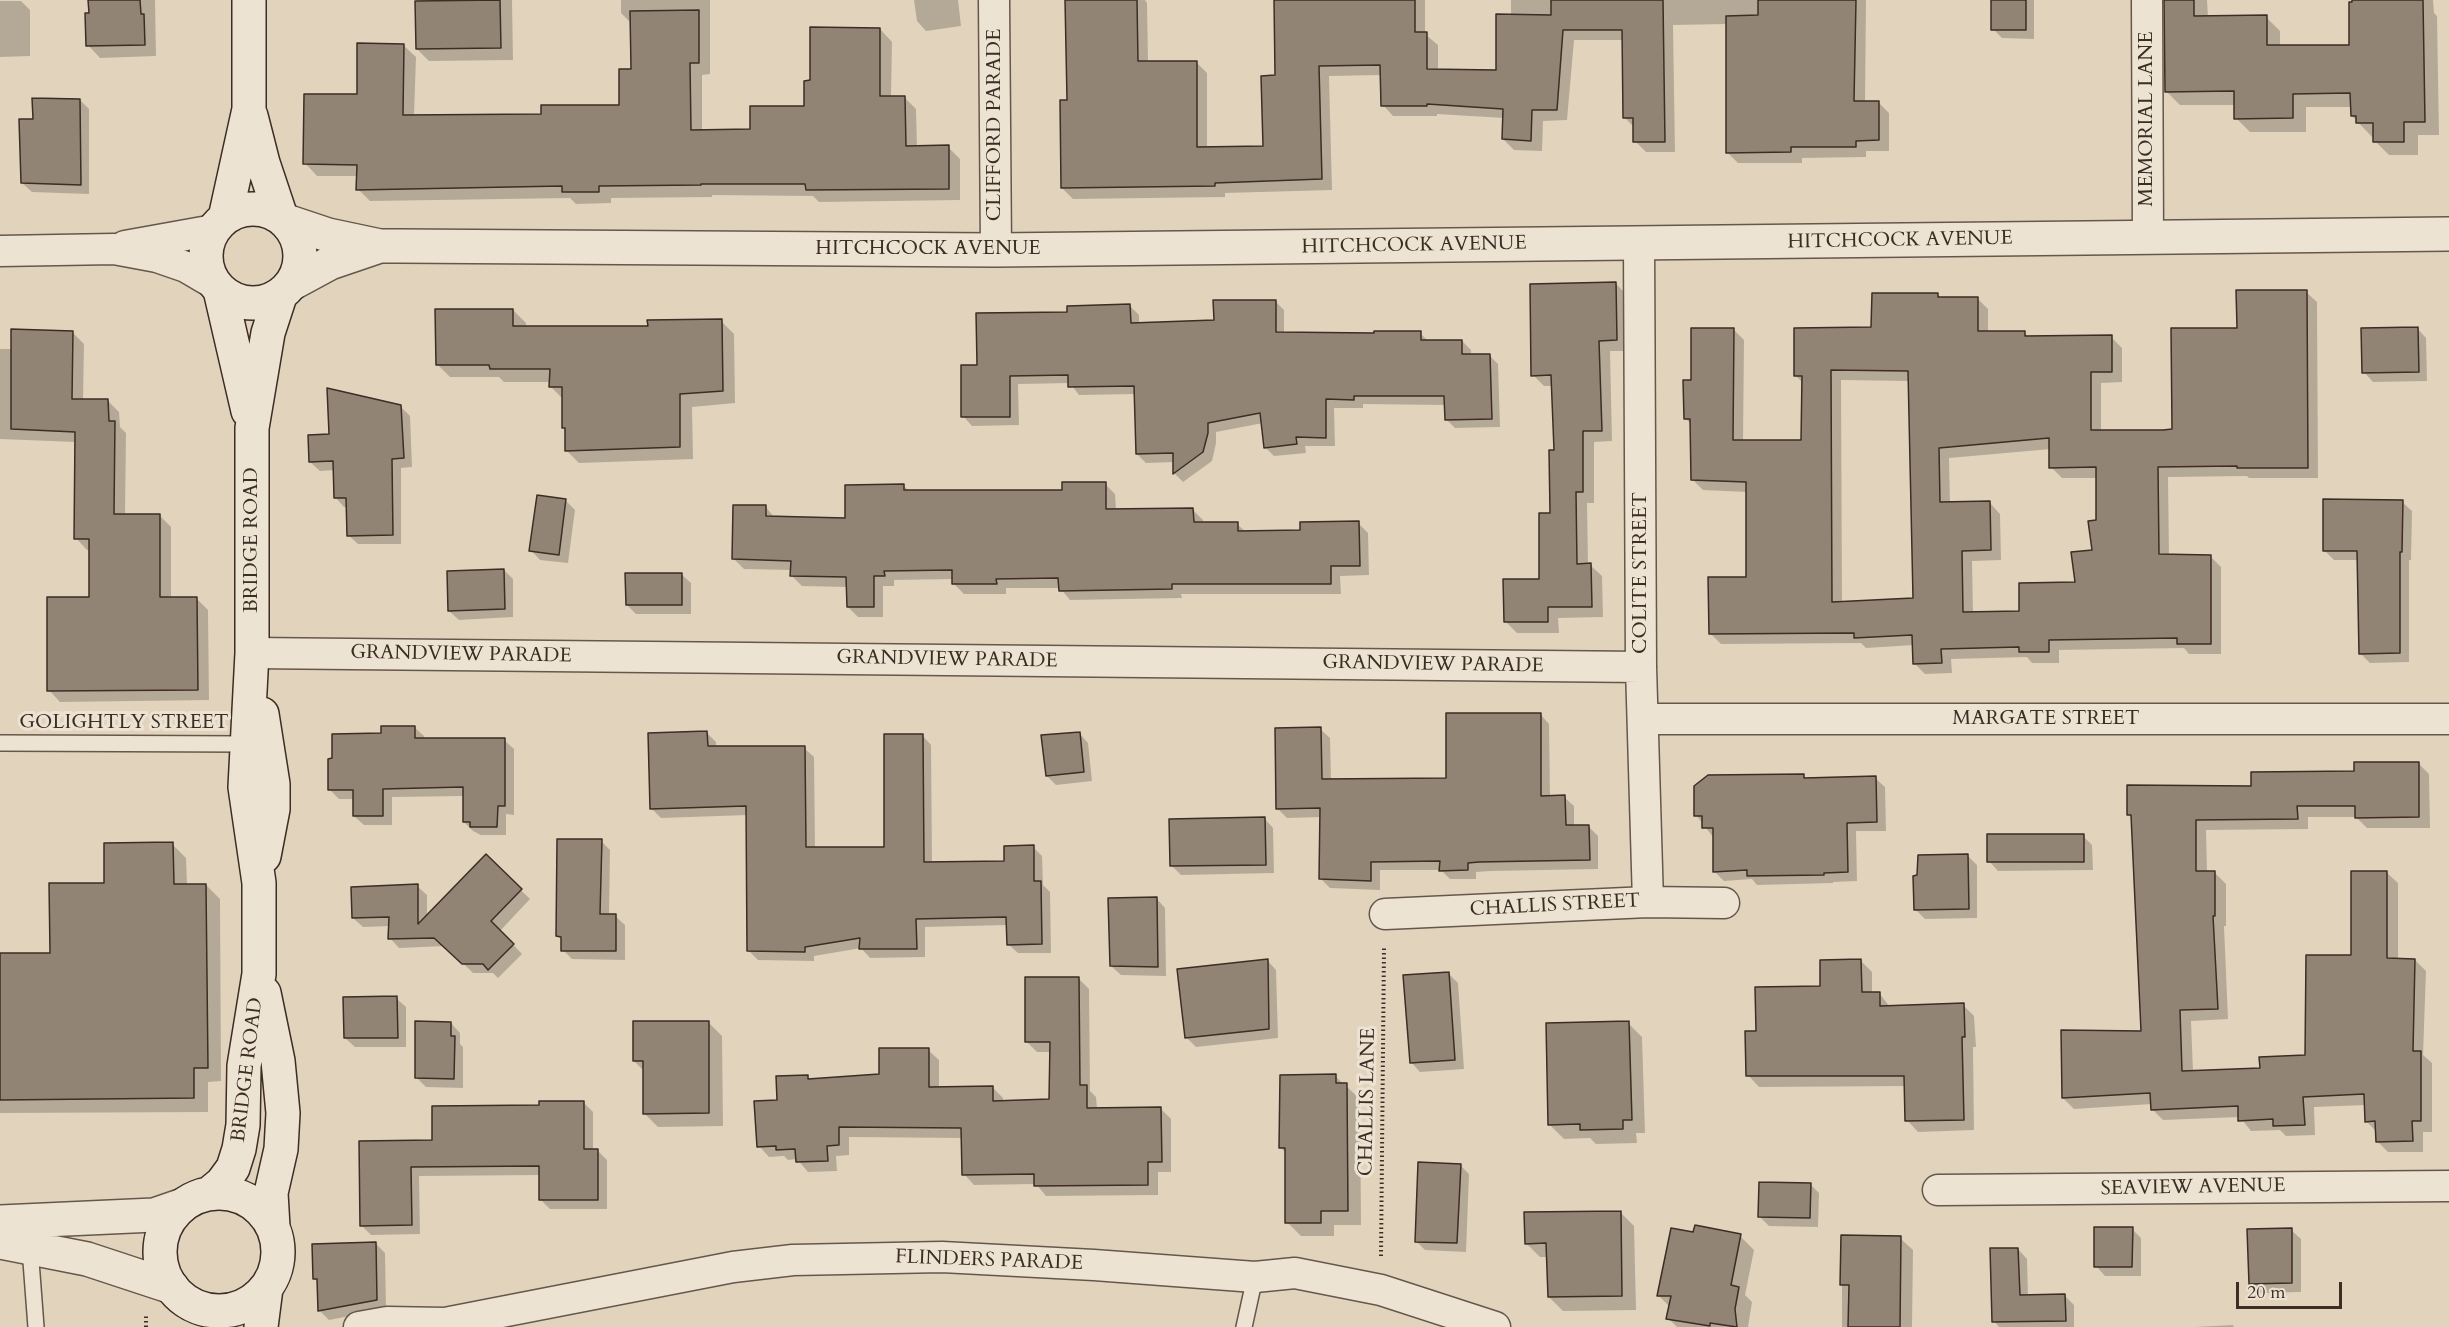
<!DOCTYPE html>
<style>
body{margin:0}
#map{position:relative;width:2449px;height:1327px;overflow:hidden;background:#e2d4bc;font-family:Cardo,serif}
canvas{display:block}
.scale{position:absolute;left:2236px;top:1282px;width:106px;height:27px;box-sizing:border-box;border:3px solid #3c2d25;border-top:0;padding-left:8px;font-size:18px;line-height:21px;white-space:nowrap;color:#3c2d25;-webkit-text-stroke:4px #ece3d3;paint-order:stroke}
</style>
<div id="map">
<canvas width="2449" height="1327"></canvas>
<div class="scale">20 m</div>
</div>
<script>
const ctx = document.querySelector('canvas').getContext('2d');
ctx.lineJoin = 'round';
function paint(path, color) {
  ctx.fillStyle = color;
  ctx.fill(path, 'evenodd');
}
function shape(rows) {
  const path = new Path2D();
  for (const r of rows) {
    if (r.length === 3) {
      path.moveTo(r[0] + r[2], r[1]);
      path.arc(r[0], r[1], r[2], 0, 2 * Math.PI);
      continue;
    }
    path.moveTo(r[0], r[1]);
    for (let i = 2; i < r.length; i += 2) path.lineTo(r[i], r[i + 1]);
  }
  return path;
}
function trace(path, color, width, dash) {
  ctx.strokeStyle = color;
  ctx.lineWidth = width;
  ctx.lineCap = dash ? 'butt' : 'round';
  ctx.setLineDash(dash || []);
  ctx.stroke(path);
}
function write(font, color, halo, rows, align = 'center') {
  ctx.font = font + ' Cardo,serif';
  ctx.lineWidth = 6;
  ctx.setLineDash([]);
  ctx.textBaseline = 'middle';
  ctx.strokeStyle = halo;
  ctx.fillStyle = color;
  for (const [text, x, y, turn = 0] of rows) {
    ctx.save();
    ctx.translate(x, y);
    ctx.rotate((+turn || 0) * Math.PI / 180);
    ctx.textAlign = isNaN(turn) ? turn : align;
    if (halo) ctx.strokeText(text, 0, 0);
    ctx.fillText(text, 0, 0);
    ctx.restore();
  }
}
const shadow = shape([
 [90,0,155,0,156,56,100,58,88,45],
 [417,0,512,0,513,60,429,61,417,49],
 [621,0,710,0,710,74,702,75,702,131,752,130,806,108,811,82,880,29,892,42,891,97,904,97,916,109,917,147,948,147,960,159,960,200,819,202,813,196,712,195,712,197,611,198,611,203,576,204,570,198,370,201,358,189,358,176,317,176,305,163,358,96,403,45,416,57,414,116,542,115,620,106,632,70,632,24,621,13],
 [914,0,958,0,961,26,926,31,917,21],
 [1066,0,1145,0,1147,3,1148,62,1196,62,1207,73,1207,149,1264,148,1276,77,1275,0,1425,0,1425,34,1438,45,1438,71,1498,72,1511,16,1511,0,1866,0,1865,103,1878,102,1889,113,1889,151,1866,151,1866,157,1802,158,1802,163,1738,163,1727,152,1727,24,1673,25,1675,152,1646,152,1635,141,1635,128,1624,117,1624,40,1574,40,1567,120,1543,121,1542,151,1514,150,1503,139,1504,118,1437,114,1437,116,1393,116,1383,105,1382,75,1329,76,1332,190,1225,193,1225,197,1073,199,1062,188,1068,101],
 [1993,0,2034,0,2034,39,2002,38,1993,29],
 [2166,0,2207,0,2208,18,2266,17,2280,31,2280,47,2351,46,2352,0,2433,0,2434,13,2437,16,2439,135,2418,135,2418,155,2389,155,2375,141,2375,137,2372,137,2352,116,2352,107,2306,107,2306,132,2250,132,2236,118,2236,105,2180,105,2166,91],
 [0,1,21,1,30,10,30,56,0,57],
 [80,100,89,109,89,194,32,192,22,183,34,120],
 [1616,284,1627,295,1628,351,1610,351,1612,441,1594,442,1594,503,1587,503,1588,565,1590,565,1602,576,1603,617,1558,618,1559,633,1517,633,1506,622,1541,580,1551,514,1556,452,1553,386,1544,386,1533,375],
 [2306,292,2317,302,2318,478,2249,478,2247,476,2168,477,2169,556,2210,556,2221,567,2221,654,2189,654,2184,648,2059,650,2059,663,2032,663,2027,657,1951,659,1952,673,1925,674,1914,663,1914,645,1866,648,1861,643,1721,644,1710,633,1748,578,1747,492,1703,490,1692,479,1692,425,1685,418,1692,381,1734,330,1744,340,1743,442,1802,441,1803,383,1795,375,1873,329,1937,295,1941,298,1977,298,1988,309,1988,333,2024,333,2029,337,2111,337,2122,348,2122,382,2101,383,2101,432,2173,430,2238,329],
 [1841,380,1910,381,1915,600,1842,603],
 [2051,449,2051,467,2062,478,2097,478,2097,521,2094,551,2077,584,2021,612,1973,613,1972,561,2001,560,2000,514,1990,503,1950,504,1949,458],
 [1275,301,1284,310,1284,334,1376,335,1420,333,1429,342,1462,341,1471,350,1471,356,1489,355,1498,364,1500,427,1455,428,1446,419,1446,405,1363,404,1363,408,1334,408,1335,446,1305,446,1306,453,1274,456,1265,447,1263,423,1216,432,1216,443,1212,461,1183,482,1175,474,1175,462,1146,463,1137,454,1136,394,1079,395,1070,383,1018,384,1019,425,972,426,963,416,978,366,1069,313,1130,306,1139,315,1139,324,1215,322],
 [513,310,526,323,526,328,649,327,721,321,734,334,735,403,692,407,693,459,579,463,566,450,563,399,551,387,551,382,504,382,499,377,450,377,437,364],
 [2417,328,2426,338,2427,381,2373,382,2364,372],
 [73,333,84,344,83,400,107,400,119,412,120,427,126,433,125,516,159,515,171,527,171,599,197,599,208,610,209,700,60,702,49,690,91,598,90,550,87,550,76,538,76,442,0,439,0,349,12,349],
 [401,407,410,416,412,467,401,468,401,544,358,544,348,535,348,507,344,507,335,497,335,470,320,471,310,462,330,436],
 [1105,484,1115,494,1116,510,1193,510,1203,520,1203,524,1237,524,1246,532,1301,531,1358,523,1368,533,1369,575,1340,576,1341,594,1181,594,1182,598,1070,600,1060,588,1006,588,1006,594,964,594,954,584,954,579,894,580,894,586,883,586,883,617,858,617,848,607,848,587,802,586,792,576,792,570,744,569,734,559,765,506,775,518,847,520,904,486,909,491,1063,491],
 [566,501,575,510,568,563,540,560,531,550],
 [2402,502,2412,511,2411,560,2409,560,2409,662,2370,663,2360,653,2359,560,2334,560,2324,550],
 [504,570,513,579,513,617,459,620,449,611],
 [681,574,691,583,691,614,636,614,627,605],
 [1540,714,1549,724,1550,797,1564,797,1574,806,1574,826,1588,826,1598,836,1598,869,1490,871,1476,872,1476,879,1450,879,1441,870,1380,870,1380,890,1330,888,1321,879,1321,817,1287,818,1278,809,1320,729,1330,738,1331,781,1447,780],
 [414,727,424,736,424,740,504,740,514,749,514,815,506,814,506,835,481,835,473,831,464,822,464,796,392,797,392,825,364,825,354,816,354,799,339,799,330,790,383,735],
 [706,732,716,742,716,747,804,748,814,757,815,849,885,848,922,735,931,745,932,864,1006,862,1033,847,1042,856,1043,885,1050,892,1051,953,1018,953,1008,944,1008,925,925,927,925,957,870,958,861,948,814,956,814,961,758,960,749,951,748,815,661,818,652,809],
 [1079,733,1088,743,1092,781,1056,785,1047,776],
 [2418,763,2429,774,2430,828,2367,828,2356,817,2308,817,2308,829,2206,830,2207,873,2215,873,2226,884,2226,926,2224,926,2228,1019,2191,1021,2193,1072,2261,1069,2306,1056,2352,957,2386,872,2398,883,2398,960,2415,960,2426,971,2423,1055,2432,1063,2432,1132,2423,1132,2423,1152,2388,1152,2377,1141,2377,1132,2366,1121,2366,1105,2314,1107,2315,1135,2286,1136,2280,1130,2251,1131,2240,1117,2163,1120,2152,1109,2152,1104,2074,1109,2063,1098,2142,1032,2133,818,2129,814,2252,788],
 [1803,776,1807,780,1875,778,1885,787,1886,831,1856,831,1857,881,1833,882,1833,883,1757,885,1752,879,1724,881,1714,871,1713,837,1696,815],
 [1264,818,1273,828,1274,873,1181,875,1172,866],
 [2083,836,2092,845,2093,870,1998,871,1989,861],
 [601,841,610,850,609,916,615,916,625,925,625,960,572,959,563,950,563,941,558,936],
 [172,844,186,858,187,885,206,885,220,899,221,1081,208,1082,208,1112,0,1113,0,955,52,954,105,884],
 [486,856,530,899,500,931,522,954,498,978,493,973,473,973,445,946,399,948,390,938,390,926,363,927,353,918,417,886,427,895,427,917],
 [1968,856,1977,865,1977,918,1925,919,1915,909,1919,877],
 [1156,898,1165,908,1166,976,1121,975,1111,966],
 [1267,960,1276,970,1278,1038,1196,1047,1186,1037],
 [1861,961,1872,972,1872,993,1879,993,1890,1007,1963,1005,1974,1016,1976,1047,1973,1047,1974,1130,1918,1132,1907,1120,1906,1086,1759,1087,1748,1075,1757,1032],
 [1448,973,1458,983,1464,1069,1420,1072,1411,1062],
 [1078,978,1089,989,1090,1091,1096,1097,1097,1109,1161,1109,1171,1119,1171,1172,1158,1172,1158,1195,1046,1196,1036,1184,974,1185,964,1174,963,1138,849,1137,849,1155,836,1156,837,1171,808,1172,797,1159,788,1160,784,1156,769,1157,759,1146,779,1101,807,1077,811,1080,880,1076,928,1050,939,1060,939,1089,993,1088,1003,1098,1003,1103,1051,1101,1052,1052,1037,1052,1027,1042],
 [396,998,406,1007,406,1047,355,1047,345,1038],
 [708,1022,722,1036,723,1126,658,1127,644,1113,644,1071,634,1061],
 [451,1023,460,1033,460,1044,463,1047,463,1088,426,1087,417,1078],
 [1628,1023,1642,1037,1645,1133,1636,1133,1637,1143,1596,1144,1590,1138,1564,1139,1550,1125],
 [1335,1076,1360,1099,1361,1225,1334,1225,1334,1236,1301,1236,1287,1222,1286,1153,1280,1147],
 [583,1102,593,1112,593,1150,597,1150,607,1160,607,1209,550,1209,541,1200,541,1175,419,1176,420,1234,371,1235,361,1225,360,1143,434,1142,541,1107],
 [1460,1165,1469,1174,1466,1252,1425,1250,1416,1241],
 [1810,1184,1819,1193,1818,1227,1769,1226,1760,1217],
 [1620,1212,1634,1226,1636,1310,1563,1311,1549,1297,1548,1257,1540,1257,1526,1243],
 [2132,1229,2141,1238,2141,1276,2105,1276,2096,1266],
 [2291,1230,2301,1239,2301,1292,2259,1293,2250,1283],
 [1694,1234,1740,1236,1754,1250,1745,1295,1752,1302,1748,1327,1677,1327,1668,1318,1670,1307,1659,1296],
 [1842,1237,1900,1238,1913,1250,1912,1327,1842,1327],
 [376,1244,385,1253,386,1309,329,1320,319,1310,319,1283,314,1278],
 [2018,1249,2027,1259,2028,1296,2064,1295,2074,1305,2074,1327,1999,1327,1994,1321],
 [2233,1325,2234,1327,2195,1327]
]);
const building = shape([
 [88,0,140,0,141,14,144,14,145,45,86,46,85,13,89,13,88,0],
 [500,0,501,48,416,49,415,1,500,0],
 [1065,0,1137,0,1138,61,1197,61,1197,147,1263,146,1261,76,1275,75,1274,0,1415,0,1415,32,1427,32,1427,69,1496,70,1496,14,1551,15,1551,0,1663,0,1665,142,1633,142,1633,118,1623,118,1622,30,1563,30,1557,110,1532,110,1531,141,1502,139,1503,109,1427,104,1427,106,1381,106,1380,65,1319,66,1322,179,1215,183,1215,186,1061,188,1060,100,1067,100,1065,0],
 [1758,0,1856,0,1854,101,1879,101,1879,140,1856,141,1856,147,1791,147,1791,152,1726,153,1726,16,1758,15,1758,0],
 [1991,0,2026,0,2026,30,1991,30,1991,0],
 [2164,0,2194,0,2194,16,2267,15,2267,45,2349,45,2349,2,2352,2,2352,0,2423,0,2425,122,2404,122,2404,142,2373,142,2373,123,2356,123,2356,116,2351,116,2350,93,2293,94,2293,118,2234,119,2234,91,2165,92,2164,0],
 [699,10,699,63,690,63,691,130,750,129,750,106,804,106,804,81,810,80,810,27,880,28,880,96,905,96,906,146,949,145,949,189,806,190,805,184,701,184,701,185,599,186,599,192,562,192,562,186,356,190,357,165,303,164,304,94,357,94,357,43,404,44,403,115,541,114,541,105,619,105,619,69,631,69,630,11,699,10],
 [32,98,80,99,81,185,21,183,19,119,33,119,32,98],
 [1616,282,1617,340,1599,341,1602,431,1583,431,1583,492,1576,492,1577,564,1591,563,1592,607,1548,607,1548,622,1504,622,1503,579,1539,579,1539,513,1550,513,1549,450,1554,450,1551,375,1531,376,1530,284,1616,282],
 [2236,290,2307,290,2308,468,2237,468,2237,466,2158,467,2159,554,2211,555,2211,644,2177,644,2177,638,2049,640,2049,652,2019,652,2019,647,1941,649,1942,663,1913,664,1912,635,1854,638,1854,633,1709,634,1708,577,1746,577,1746,482,1691,480,1690,419,1684,419,1683,380,1691,380,1691,328,1734,328,1733,440,1801,440,1802,376,1794,376,1794,328,1871,327,1872,293,1938,293,1938,297,1978,297,1978,331,2025,331,2025,336,2112,335,2112,372,2091,372,2091,430,2163,430,2172,429,2171,328,2237,328,2236,290],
 [1831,370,1908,371,1913,598,1832,602,1831,370],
 [2049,438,2049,468,2096,467,2096,520,2088,521,2092,550,2071,552,2075,582,2019,583,2019,611,1963,612,1962,551,1991,550,1990,501,1940,502,1939,448,2049,438],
 [1213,300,1276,300,1276,332,1374,333,1374,331,1421,331,1421,340,1462,340,1462,354,1490,354,1492,419,1445,420,1444,396,1354,396,1354,400,1326,399,1326,438,1296,437,1297,444,1264,448,1260,413,1208,423,1208,433,1203,452,1173,474,1173,453,1136,454,1134,386,1068,387,1068,375,1010,376,1010,417,961,417,961,365,977,365,976,313,1067,312,1067,306,1130,304,1131,323,1214,320,1213,300],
 [435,309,513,309,513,326,648,326,647,320,722,319,723,391,680,394,680,447,565,451,565,428,562,428,562,387,549,387,550,369,490,369,489,365,436,365,435,309],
 [2418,327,2419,372,2362,373,2361,328,2418,327],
 [11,329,73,331,72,399,108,399,109,421,115,421,114,514,160,514,160,597,197,597,198,690,47,691,47,597,89,597,89,539,74,539,75,432,11,429,11,329],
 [327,388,401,405,404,458,392,459,393,535,347,536,346,498,334,498,333,461,309,462,308,435,329,434,327,388],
 [1062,482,1106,482,1106,509,1193,508,1194,522,1238,522,1238,531,1300,530,1300,522,1359,521,1360,566,1331,566,1331,584,1172,584,1172,589,1059,591,1058,578,996,579,997,584,952,584,952,570,884,571,885,576,874,576,874,607,847,607,846,577,790,576,791,561,732,559,733,505,766,505,766,516,845,518,845,485,904,484,904,490,1062,490,1062,482],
 [537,495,566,499,559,555,529,551,537,495],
 [2323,499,2403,500,2402,552,2400,552,2400,653,2359,654,2357,551,2323,551,2323,499],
 [504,569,505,609,448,611,447,571,504,569],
 [625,573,682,573,682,605,626,605,625,573],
 [1446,713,1541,713,1541,796,1565,795,1566,825,1589,825,1590,860,1479,862,1468,863,1468,870,1439,871,1440,861,1371,862,1371,881,1319,879,1320,808,1276,809,1275,728,1321,727,1322,779,1446,778,1446,713],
 [381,726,415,726,415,738,505,738,505,806,498,806,497,827,470,827,470,822,463,822,463,787,383,789,383,816,353,816,353,790,328,790,328,759,332,758,332,734,381,733,381,726],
 [707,731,708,746,805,746,806,847,884,847,884,734,923,734,924,862,1004,861,1004,846,1034,845,1034,881,1041,881,1042,944,1007,945,1006,917,916,919,917,949,859,949,860,938,805,947,805,952,747,951,746,806,650,809,648,733,707,731],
 [1080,732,1084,772,1046,776,1041,735,1080,732],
 [2354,762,2419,762,2419,817,2355,818,2355,806,2297,806,2298,819,2196,820,2196,871,2215,871,2215,916,2213,916,2218,1009,2180,1010,2182,1071,2260,1068,2259,1057,2305,1055,2306,955,2351,955,2351,871,2387,871,2387,958,2415,959,2413,1051,2421,1051,2421,1121,2412,1121,2413,1141,2376,1142,2375,1121,2365,1122,2364,1094,2303,1097,2305,1125,2273,1126,2273,1119,2238,1121,2238,1106,2151,1110,2150,1093,2062,1098,2061,1030,2141,1031,2131,815,2127,815,2127,785,2251,786,2251,772,2354,771,2354,762],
 [1804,774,1804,778,1876,776,1877,822,1847,823,1848,872,1824,873,1824,875,1747,876,1747,870,1713,872,1713,828,1702,828,1702,816,1694,816,1694,786,1708,775,1804,774],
 [1265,817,1266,865,1170,866,1169,819,1265,817],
 [1987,834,2084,834,2084,862,1987,862,1987,834],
 [557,839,602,839,600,914,616,914,616,951,561,951,561,937,556,936,557,839],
 [173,842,174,884,206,884,208,1068,194,1068,194,1098,0,1100,0,953,50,953,49,883,104,883,104,843,173,842],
 [486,854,522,889,491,921,514,944,488,970,483,964,462,964,434,938,388,939,389,917,352,918,351,887,418,884,418,924,486,854],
 [1968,854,1969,909,1914,910,1913,876,1917,875,1918,855,1968,854],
 [1157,897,1158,967,1110,966,1108,898,1157,897],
 [1268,959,1269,1029,1185,1038,1177,969,1268,959],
 [1861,959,1862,992,1880,992,1880,1006,1964,1003,1965,1037,1962,1037,1964,1120,1905,1121,1904,1076,1746,1076,1745,1031,1756,1031,1755,987,1820,986,1820,960,1861,959],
 [1449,972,1455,1060,1410,1063,1403,975,1449,972],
 [1025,977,1079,977,1080,1085,1087,1085,1087,1108,1161,1107,1162,1162,1148,1162,1148,1185,1034,1186,1034,1174,962,1175,961,1128,839,1127,839,1145,827,1146,828,1161,796,1162,795,1149,776,1150,776,1146,757,1147,754,1101,777,1100,776,1076,808,1075,808,1079,879,1074,879,1048,929,1048,929,1087,993,1086,993,1101,1049,1099,1050,1042,1025,1042,1025,977],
 [397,996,398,1038,344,1038,343,997,397,996],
 [415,1021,451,1022,451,1036,455,1036,454,1079,415,1078,415,1021],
 [633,1021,709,1021,709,1113,643,1114,643,1061,633,1061,633,1021],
 [1629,1021,1632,1120,1623,1120,1623,1129,1580,1130,1580,1124,1548,1125,1546,1023,1629,1021],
 [1336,1074,1336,1083,1347,1083,1348,1211,1321,1211,1321,1223,1285,1223,1285,1148,1279,1148,1280,1075,1336,1074],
 [539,1101,584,1101,584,1149,598,1149,598,1200,539,1200,539,1166,411,1167,412,1225,360,1226,359,1141,432,1140,432,1106,539,1105,539,1101],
 [1418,1162,1461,1164,1457,1243,1415,1242,1418,1162],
 [1759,1182,1811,1183,1810,1218,1758,1217,1759,1182],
 [1621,1211,1622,1296,1548,1297,1546,1243,1525,1244,1524,1212,1621,1211],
 [1695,1225,1741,1234,1731,1285,1739,1287,1735,1309,1737,1327,1710,1323,1710,1326,1666,1319,1671,1296,1657,1296,1671,1228,1693,1232,1695,1225],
 [2094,1227,2133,1227,2132,1267,2094,1267,2094,1227],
 [2292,1228,2292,1283,2249,1284,2247,1229,2292,1228],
 [1841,1235,1901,1236,1900,1327,1848,1327,1849,1285,1840,1285,1841,1235],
 [376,1242,377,1300,318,1311,317,1279,313,1279,312,1244,376,1242],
 [1990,1248,2018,1248,2020,1295,2065,1294,2066,1321,1992,1322,1990,1248]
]);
const path = shape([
 [1381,1256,1384,946],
 [146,1327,146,1314]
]);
const service = shape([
 [0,743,247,744],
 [30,1248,36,1327],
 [1244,1327,1255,1277]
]);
const minor = shape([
 [994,0,996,250],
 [2147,0,2148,238],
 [1639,244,1641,667,1648,902],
 [125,246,214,230],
 [0,251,114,249,157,257,186,267,215,284],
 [252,653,1641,667],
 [1644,719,2449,719],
 [1385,914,1648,902,1724,903],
 [1938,1190,2449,1186],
 [359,1327,387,1322,445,1323,733,1267,793,1260,942,1257,1094,1265,1255,1277,1295,1273,1381,1290,1495,1327]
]);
const tertiary = shape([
 [286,221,328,235,380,246,398,246,996,250,2449,234],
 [293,283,330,263,380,246],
 [0,1222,154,1215,183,1205],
 [0,1242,87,1259,172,1287]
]);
const secondary = shape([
 [251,116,263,163,281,217],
 [253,256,47],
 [225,218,249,109,249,0],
 [220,290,248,411],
 [262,714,273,784,273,809,264,856],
 [264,993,278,1061,283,1113,281,1149,271,1193,273,1227],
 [210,1193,222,1183,233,1168,239,1149,243,1125,244,1066,259,974,259,883,245,787,252,653,252,428,268,333,280,296],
 [219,1252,59],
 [261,1327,266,1288]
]);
const streetNames = [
 ["MEMORIAL LANE",2147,119,-90],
 ["CLIFFORD PARADE",995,125,-90],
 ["HITCHCOCK AVENUE",1900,241,-1],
 ["HITCHCOCK AVENUE",1414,246,-1],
 ["HITCHCOCK AVENUE",928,249],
 ["BRIDGE ROAD",252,540,-90],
 ["COLITE STREET",1641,573,-90],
 ["GRANDVIEW PARADE",461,655,1],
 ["GRANDVIEW PARADE",947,660,1],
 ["GRANDVIEW PARADE",1433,665,1],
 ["MARGATE STREET",2046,719],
 ["GOLIGHTLY STREET",124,723],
 ["CHALLIS STREET",1555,906,-3],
 ["BRIDGE ROAD",248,1070,-83],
 ["CHALLIS LANE",1368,1102,-89],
 ["SEAVIEW AVENUE",2193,1188,-1],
 ["FLINDERS PARADE",989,1261,2]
];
paint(shadow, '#0003');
paint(building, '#928474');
trace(building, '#3c2d25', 1.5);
trace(service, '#66574b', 18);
trace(minor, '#66574b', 33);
trace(tertiary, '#66574b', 36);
trace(secondary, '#3c2d25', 36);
trace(path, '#3c2d25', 4, [1.5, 3]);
trace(service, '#ece3d3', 15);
trace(minor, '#ece3d3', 30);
trace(tertiary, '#ece3d3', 33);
trace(secondary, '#ece3d3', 33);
write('20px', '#3c2d25', '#ece3d3', streetNames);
</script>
